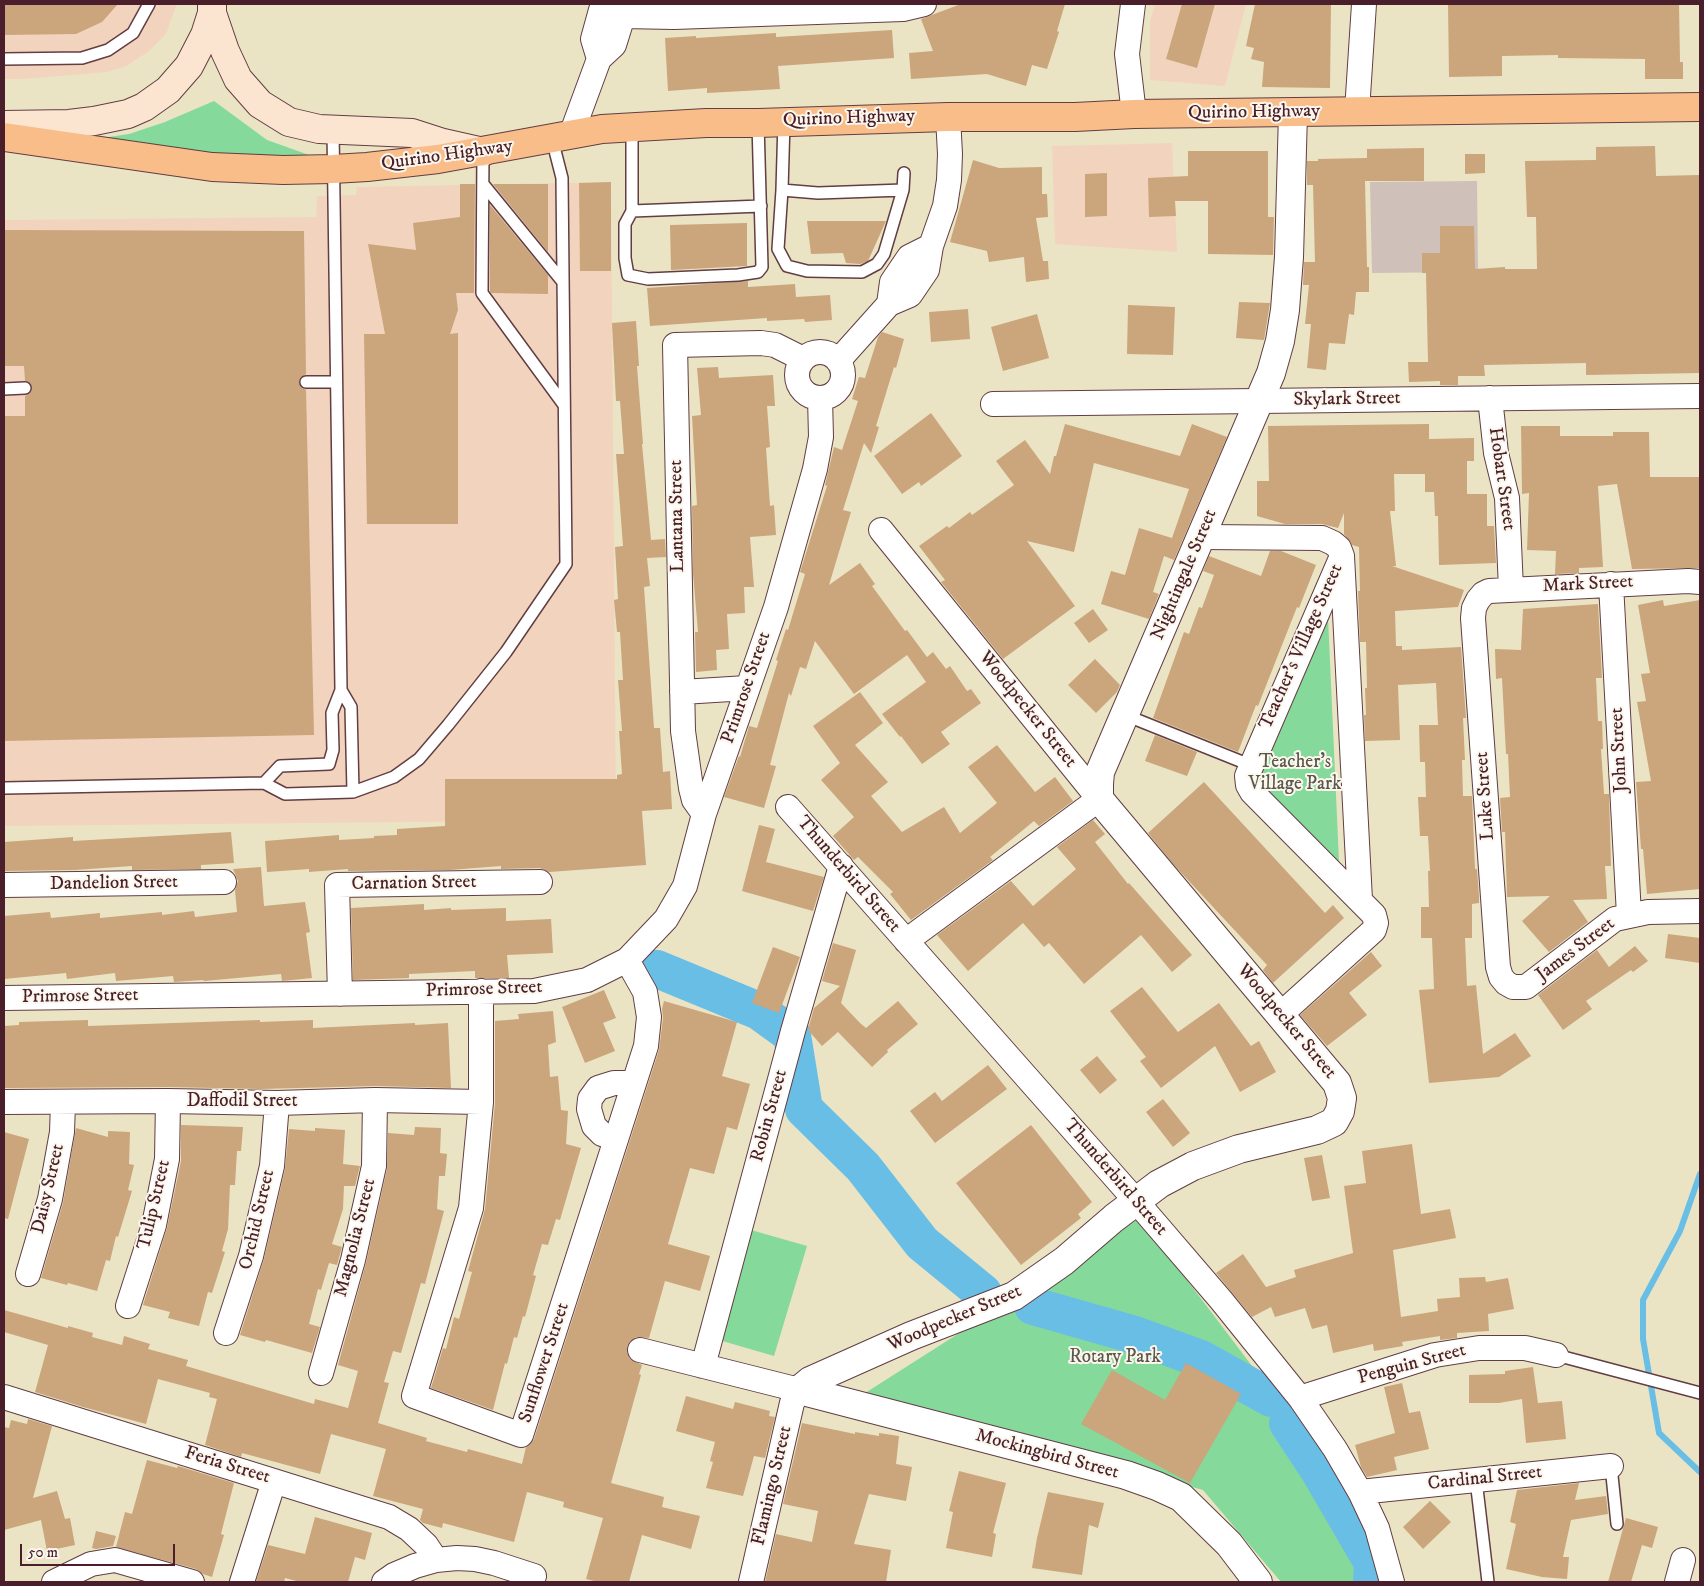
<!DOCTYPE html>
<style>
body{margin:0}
#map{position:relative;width:1704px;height:1586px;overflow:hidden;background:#eae4c5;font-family:"IM FELL DW Pica",serif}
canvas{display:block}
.frame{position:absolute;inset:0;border:5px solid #4a1f2b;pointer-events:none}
.scale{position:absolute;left:20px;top:1544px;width:155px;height:22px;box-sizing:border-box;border:2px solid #4a1f2b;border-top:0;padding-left:6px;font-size:15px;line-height:18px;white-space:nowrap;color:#4a1f2b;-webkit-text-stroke:4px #fbf7ec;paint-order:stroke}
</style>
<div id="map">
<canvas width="1704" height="1586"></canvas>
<div class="frame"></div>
<div class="scale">50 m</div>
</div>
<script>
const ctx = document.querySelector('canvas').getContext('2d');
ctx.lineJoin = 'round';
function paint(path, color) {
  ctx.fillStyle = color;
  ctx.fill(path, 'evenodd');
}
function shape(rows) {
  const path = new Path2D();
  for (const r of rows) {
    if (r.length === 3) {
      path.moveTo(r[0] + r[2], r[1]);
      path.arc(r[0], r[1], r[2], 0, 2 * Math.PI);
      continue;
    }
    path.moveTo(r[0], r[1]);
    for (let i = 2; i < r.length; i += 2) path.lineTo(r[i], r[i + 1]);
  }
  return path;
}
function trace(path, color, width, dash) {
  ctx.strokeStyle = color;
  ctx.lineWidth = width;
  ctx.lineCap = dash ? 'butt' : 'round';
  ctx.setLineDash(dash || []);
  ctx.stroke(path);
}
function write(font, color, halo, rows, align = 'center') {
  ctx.font = font + ' "IM FELL DW Pica",serif';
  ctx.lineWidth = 4;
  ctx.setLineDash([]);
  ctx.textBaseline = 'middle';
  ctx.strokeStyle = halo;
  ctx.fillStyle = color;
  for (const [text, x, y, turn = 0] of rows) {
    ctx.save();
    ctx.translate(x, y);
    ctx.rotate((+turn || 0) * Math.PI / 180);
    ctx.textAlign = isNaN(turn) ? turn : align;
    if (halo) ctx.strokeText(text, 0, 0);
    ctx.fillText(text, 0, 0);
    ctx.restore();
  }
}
const built = shape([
 [4,4,177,4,166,34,148,52,126,66,107,72,22,79,4,79],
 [1155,4,1246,4,1225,86,1150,80,1150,22],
 [1172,143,1177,252,1055,244,1052,146],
 [611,182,616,820,4,826,4,220,316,217,317,196,356,195,357,187]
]);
const industrial = shape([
 [1477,181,1478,272,1372,273,1370,182]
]);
const green = shape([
 [214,101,267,140,309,155,308,163,208,161,102,138,129,134,165,122],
 [1327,595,1339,862,1327,865,1246,784],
 [1140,1218,1361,1510,1380,1582,1281,1582,1203,1490,862,1395],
 [751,1230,807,1246,774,1356,719,1340]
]);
const stream = shape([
 [1700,1174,1680,1231,1643,1300,1643,1339,1659,1433,1700,1472]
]);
const river = shape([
 [657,969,759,1011,792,1035,804,1109,863,1167,922,1243,983,1293],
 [1033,1306,1135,1335,1201,1359,1271,1398],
 [1288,1423,1319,1470,1373,1563,1372,1582]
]);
const building = shape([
 [4,4,118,4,102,22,76,34,4,35],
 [961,4,1065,4,1057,31,1059,32,1047,69,1032,65,1026,86,987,74,911,79,909,53,933,51,921,19],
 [1182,4,1215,4,1197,68,1166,59],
 [1255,4,1331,4,1330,88,1262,87,1264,62,1251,59,1254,48,1246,46],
 [1448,4,1679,4,1680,62,1683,62,1683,79,1645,79,1645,59,1558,58,1558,55,1502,56,1502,76,1449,77],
 [892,30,894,58,778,66,780,89,707,93,707,88,668,91,665,38,696,36,696,38,776,33,776,37],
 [1655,146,1656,176,1700,175,1700,373,1586,375,1586,363,1484,365,1485,376,1458,376,1458,385,1440,385,1440,381,1409,382,1408,362,1428,362,1426,273,1422,273,1422,253,1440,253,1440,226,1474,226,1475,269,1505,267,1505,269,1537,269,1536,217,1527,217,1525,161,1596,160,1596,147],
 [1424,148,1424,181,1365,181,1367,267,1369,267,1369,292,1356,292,1354,315,1349,314,1345,344,1329,343,1326,370,1307,368,1311,324,1305,324,1309,285,1303,285,1304,262,1315,262,1313,185,1307,185,1307,161,1318,161,1318,159,1367,158,1367,149],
 [1188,151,1268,151,1268,217,1274,217,1273,255,1208,254,1208,201,1175,201,1176,216,1149,217,1148,178,1188,176],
 [1465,154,1485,154,1485,173,1465,174],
 [973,160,999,168,1042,167,1042,194,1047,194,1048,217,1036,218,1043,261,1048,261,1049,279,1026,282,1024,257,989,262,987,251,950,242],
 [1107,173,1107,216,1085,217,1085,174],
 [611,182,611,271,580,271,579,183],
 [460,184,475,184,474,293,456,293,458,310,450,334,458,333,458,524,367,524,364,334,385,334,368,244,416,250,413,223,460,217],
 [493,184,548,184,548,252],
 [490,205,548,275,548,294,491,293,490,291],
 [807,221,886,221,868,261,860,264,846,263,843,253,811,254],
 [747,223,747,266,671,270,670,225],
 [4,230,304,231,306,374,300,378,299,382,302,388,306,390,314,735,4,741,4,416,25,416,25,396,29,394,32,388,31,384,25,381,24,366,4,366],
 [748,281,748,287,795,284,796,297,830,295,832,320,805,322,804,319,767,321,767,318,650,326,647,288],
 [1239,302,1270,303,1264,340,1236,338],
 [1128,305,1175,307,1173,355,1127,354],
 [968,309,970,339,931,342,929,312],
 [1037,314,1049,358,1003,371,991,327],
 [636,321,639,366,637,366,643,444,642,444,651,540,665,539,666,557,647,558,650,586,644,587,654,728,660,728,663,772,670,771,672,809,642,811,646,865,549,872,540,868,501,869,501,866,450,870,348,871,348,869,309,872,309,869,267,872,265,841,339,835,339,840,374,838,374,836,397,835,397,829,445,826,445,779,617,779,617,775,622,774,619,731,622,731,618,680,623,680,620,632,617,632,614,600,618,599,615,547,623,546,616,454,624,454,620,401,616,401,612,323],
 [882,332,904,339,896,368,894,367,876,426,879,427,871,453,864,443,843,510,851,512,829,585,860,563,875,584,872,586,905,631,907,630,927,657,933,652,946,669,950,666,967,691,971,689,981,703,941,732,950,744,922,764,901,736,900,737,882,714,926,682,907,655,854,694,815,641,806,669,800,667,791,696,789,693,770,765,776,766,764,808,724,797,739,756,740,757,749,726,757,728,778,661,776,660,786,629,788,630,805,574,800,572,827,486,825,485,834,447,842,450,858,401,852,399,859,377,865,378,878,337],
 [718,367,719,378,773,375,775,406,767,406,770,447,766,448,770,506,774,505,776,535,750,537,754,587,744,587,745,613,727,614,729,649,716,650,717,670,696,672,695,632,698,632,693,573,692,506,697,505,692,416,701,415,697,368],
 [931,413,962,456,921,486,919,482,902,494,874,456],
 [1065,424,1180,456,1192,424,1227,437,1174,560,1164,556,1153,592,1159,594,1149,619,1101,604,1111,571,1125,575,1139,528,1172,538,1189,489,1094,463,1074,552,1027,541,1075,606,1003,659,941,582,945,580,919,546,947,526,949,528,970,512,972,515,1014,485,996,461,1025,440,1050,474,1054,456,1056,456],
 [1429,424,1429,439,1474,438,1474,461,1467,461,1467,494,1487,494,1487,526,1494,526,1496,563,1439,565,1438,516,1435,516,1434,492,1425,492,1425,474,1394,474,1395,511,1390,511,1396,566,1392,566,1464,590,1458,607,1395,611,1396,646,1402,646,1402,650,1461,647,1466,718,1463,718,1465,760,1462,760,1463,796,1472,796,1475,869,1477,869,1479,897,1479,903,1472,904,1472,938,1465,938,1467,986,1476,985,1483,1054,1515,1033,1531,1056,1499,1077,1429,1083,1419,990,1434,989,1432,938,1421,938,1421,907,1429,907,1428,871,1430,871,1428,836,1420,836,1418,797,1426,797,1425,762,1420,762,1419,725,1438,725,1436,683,1398,685,1400,740,1365,741,1364,715,1366,715,1365,688,1367,688,1366,642,1360,642,1358,591,1360,591,1359,547,1352,545,1344,534,1344,513,1338,528,1322,524,1285,524,1257,516,1257,481,1269,481,1268,426],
 [1521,426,1560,426,1560,436,1613,436,1613,432,1649,432,1650,477,1700,477,1700,568,1632,569,1617,484,1598,486,1603,567,1579,568,1579,573,1555,574,1556,551,1527,550,1529,493,1522,494],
 [1270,551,1281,551,1316,565,1299,608,1297,607,1258,706,1256,705,1238,752,1153,718,1184,632,1189,634,1199,607,1202,608,1214,575,1203,571,1209,556,1261,576],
 [1663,600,1664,606,1700,600,1700,889,1647,894,1643,849,1641,849,1636,782,1651,781,1637,702,1646,701,1641,674,1650,673,1638,605],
 [1598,604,1602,678,1596,678,1598,721,1602,721,1603,749,1601,749,1604,794,1609,794,1611,866,1605,866,1607,899,1573,900,1588,922,1549,952,1522,921,1550,896,1507,897,1505,832,1502,832,1500,798,1510,797,1508,754,1506,754,1502,678,1496,679,1495,649,1521,650,1523,609],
 [1093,609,1108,630,1089,643,1074,623],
 [1095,659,1120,685,1117,692,1096,713,1068,685],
 [860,692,883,723,855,745,888,782,871,796,902,832,944,807,960,833,997,803,968,767,997,745,1035,792,1055,777,1073,801,1039,826,1034,821,990,857,993,860,911,920,890,894,893,892,858,857,854,860,833,836,854,817,821,780,840,763,813,726],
 [1155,735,1197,752,1187,776,1145,761],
 [1204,782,1325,913,1333,905,1344,918,1273,983,1263,970,1267,965,1173,864,1148,833],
 [1093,820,1105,834,1095,842,1128,884,1129,883,1192,955,1172,972,1141,935,1084,984,1049,943,1044,947,1023,923,968,971,937,935,1011,881,1033,906,1076,869,1057,847],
 [759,825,775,829,766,862,824,877,813,911,742,891],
 [231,832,234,863,201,865,201,869,132,870,132,866,75,870,4,871,4,842,73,837,73,841],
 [261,867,264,906,305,902,310,932,306,933,312,978,282,981,281,974,204,981,203,980,174,982,173,976,116,981,115,973,67,979,66,973,4,979,4,916,50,912,51,918,100,913,100,918,162,912,162,915,194,911,195,917,237,912,235,890,238,881,233,869],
 [424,904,424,910,451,908,451,910,506,908,506,921,551,919,553,953,507,955,509,978,475,978,475,971,409,974,409,978,353,980,351,908],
 [1668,934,1700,938,1700,963,1665,958],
 [833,943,856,950,841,1003,860,1023,866,1028,898,1001,918,1024,887,1050,888,1052,872,1067,838,1032,822,1046,808,1030,814,1008,840,986,822,981],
 [1635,946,1648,961,1633,972,1631,970,1586,1001,1592,1009,1563,1030,1538,995,1597,950,1609,967],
 [773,947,800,957,779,1013,752,1003],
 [1371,952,1382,966,1349,993,1367,1015,1327,1046,1300,1015],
 [1142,987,1178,1032,1219,1003,1251,1046,1259,1041,1276,1072,1240,1092,1215,1046,1161,1088,1140,1061,1146,1057,1110,1011],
 [604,990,616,1018,603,1023,615,1051,585,1063,562,1007],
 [664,1001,737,1022,722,1076,750,1084,737,1130,727,1127,714,1174,690,1168,668,1244,710,1256,700,1291,665,1281,649,1338,636,1337,630,1341,627,1347,627,1353,630,1359,642,1365,639,1374,641,1375,611,1483,664,1497,662,1507,700,1516,691,1549,642,1535,629,1582,598,1582,586,1579,603,1518,563,1507,564,1502,527,1492,514,1542,443,1523,442,1528,423,1523,420,1520,423,1509,373,1496,386,1449,331,1434,320,1474,242,1453,241,1457,205,1445,217,1399,209,1397,210,1393,158,1379,146,1424,83,1407,35,1392,48,1345,4,1332,4,1310,68,1328,68,1326,93,1333,92,1337,122,1345,124,1336,150,1344,148,1349,188,1360,186,1366,314,1404,315,1399,348,1408,358,1371,338,1365,366,1263,387,1169,388,1133,414,1135,415,1127,441,1128,440,1153,447,1154,445,1176,439,1176,437,1209,444,1211,425,1284,421,1283,401,1353,393,1351,384,1382,389,1383,378,1423,427,1438,426,1441,467,1452,468,1449,522,1464,526,1447,530,1445,534,1439,659,1050,663,1018,662,1009],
 [553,1011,556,1042,548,1045,550,1077,558,1076,561,1110,568,1111,566,1144,581,1148,560,1220,556,1219,548,1245,542,1244,533,1275,536,1276,525,1317,523,1316,517,1338,514,1337,507,1364,505,1363,493,1410,431,1388,443,1348,446,1349,454,1317,459,1319,472,1272,468,1271,485,1209,495,1103,495,1021,519,1019,518,1014],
 [88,1020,88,1026,260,1020,260,1022,313,1020,313,1028,415,1023,415,1025,448,1023,451,1088,375,1086,260,1089,168,1087,5,1088,4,1026,19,1025,19,1022],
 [1097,1056,1117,1080,1100,1094,1080,1070],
 [988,1065,1007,1089,935,1143,910,1111,935,1092,942,1101],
 [1163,1099,1190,1133,1173,1147,1146,1112],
 [181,1125,243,1127,241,1151,237,1151,235,1185,230,1185,228,1229,222,1251,225,1252,212,1293,208,1292,199,1326,168,1318,170,1312,143,1305,167,1228,181,1161],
 [1031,1125,1092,1202,1078,1214,1081,1218,1021,1265,956,1183],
 [76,1128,108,1137,108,1131,130,1132,129,1164,134,1165,128,1190,132,1191,118,1237,116,1236,110,1261,106,1260,97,1291,68,1283,67,1285,41,1278,63,1203],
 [315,1128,345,1130,343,1164,360,1166,355,1186,344,1186,343,1209,332,1244,342,1247,337,1265,329,1263,321,1290,318,1289,309,1324,320,1327,312,1353,266,1340,265,1342,240,1335,264,1259,285,1169,289,1129,315,1131],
 [4,1132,29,1139,8,1219,4,1218],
 [1412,1144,1421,1214,1450,1209,1456,1238,1393,1250,1401,1317,1438,1311,1437,1299,1460,1297,1459,1278,1485,1277,1486,1282,1508,1278,1514,1309,1488,1314,1489,1331,1457,1333,1457,1338,1440,1340,1440,1336,1402,1342,1403,1346,1374,1351,1373,1344,1333,1353,1327,1325,1312,1329,1305,1308,1275,1317,1271,1307,1252,1317,1216,1273,1243,1254,1266,1287,1296,1277,1294,1270,1353,1253,1344,1186,1366,1183,1362,1151],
 [1322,1155,1330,1198,1312,1201,1304,1158],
 [1186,1363,1241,1394,1190,1483,1081,1424,1112,1370,1165,1400],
 [1533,1367,1538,1403,1562,1401,1566,1439,1526,1443,1522,1399,1499,1403,1469,1403,1469,1375,1505,1374,1505,1371],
 [1402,1383,1409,1413,1420,1411,1429,1449,1394,1457,1397,1470,1367,1477,1361,1467,1355,1445,1395,1433,1384,1387],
 [686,1396,733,1409,735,1402,770,1411,769,1416,775,1417,765,1458,754,1456,743,1496,706,1488,713,1462,710,1461,715,1442,676,1431],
 [28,1419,52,1426,33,1498,57,1491,65,1519,70,1518,75,1545,47,1551,41,1520,4,1530,4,1427,9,1428,11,1420,27,1424],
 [802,1423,855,1434,855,1432,879,1436,879,1433,899,1436,896,1464,912,1467,906,1501,869,1494,854,1544,891,1550,886,1582,765,1582,776,1534,812,1542,818,1511,783,1504],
 [147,1460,177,1468,178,1466,234,1483,221,1534,224,1535,212,1577,203,1574,196,1569,116,1547,125,1512,132,1514],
 [959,1471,1006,1483,993,1533,996,1534,992,1557,946,1548,953,1512,949,1511],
 [1579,1483,1575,1500,1606,1496,1608,1514,1571,1520,1563,1557,1569,1557,1567,1579,1542,1577,1506,1569,1516,1524,1510,1522,1517,1490],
 [1048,1492,1104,1503,1098,1528,1089,1525,1082,1575,1032,1568,1037,1538],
 [1430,1501,1451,1522,1423,1549,1403,1527],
 [315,1517,372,1533,365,1560,355,1557,348,1582,300,1582,285,1578,284,1582,256,1582,268,1545,305,1554],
 [1626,1518,1658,1527,1652,1548,1642,1545,1631,1582,1608,1582],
 [96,1531,116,1536,113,1546,96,1549,92,1548]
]);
const service = shape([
 [4,59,82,58,108,50,133,33,149,4],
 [784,121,782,190,818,193,903,190,904,173],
 [632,128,632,211,625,224,625,258,628,275,648,279,738,275,758,272,762,267,758,123],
 [483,152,482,293,564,405],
 [483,184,563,282],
 [782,190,778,249,787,266,807,271,862,272,877,264,884,254,903,190],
 [632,211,761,206],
 [306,382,336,382],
 [4,389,25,388],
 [341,690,351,707,353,792],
 [1125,715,1250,765],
 [264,783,280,766,329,764,333,750,332,713,341,690,333,130],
 [4,788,264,783,285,794,353,792,394,777,419,759,448,725,506,652,566,564,562,178,552,139],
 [1556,1355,1700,1393],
 [1611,1466,1617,1524],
 [1476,1480,1488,1582]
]);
const minor = shape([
 [1133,4,1127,54,1134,114],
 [601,10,623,16,674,17,903,9,924,4],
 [599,59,593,39,601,10,608,4],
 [1357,111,1364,4],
 [571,135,599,59,614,45,623,16,619,4],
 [889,304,892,282,909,257,931,246],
 [820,375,23],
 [838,361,889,304,910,295,927,270,931,246,945,206,949,180,950,154,948,117],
 [1490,398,1496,453,1507,498,1511,589],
 [993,404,1700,396],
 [881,530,1099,799,906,941],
 [1202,537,1322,538,1333,543,1339,548,1342,556,1360,900],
 [1700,582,1688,581,1489,591,1483,594,1478,600,1474,608,1473,618,1498,967,1501,977,1506,983,1513,987,1526,987,1615,919,1648,912,1700,911],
 [1611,584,1629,915],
 [682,692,747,688],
 [788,807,1136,1201,1221,1300,1300,1398,1335,1449,1360,1492,1377,1528,1392,1582],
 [704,814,694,800,691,788,683,731,675,345,761,343,775,345,803,359],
 [4,885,224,882],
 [481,991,481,1102,471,1208,414,1396,521,1435,646,1046,649,1017,645,992,627,960],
 [340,994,337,885,540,882],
 [4,998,534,991,587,980,627,960,666,919,685,886,704,814,776,607,815,469,821,437,820,398],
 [1280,1015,1374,930,1376,923,1374,915,1252,792,1248,785,1247,776,1342,556],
 [4,1102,168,1101,277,1103,375,1100,481,1102],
 [616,1139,602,1134,594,1126,589,1109,590,1099,598,1088,614,1083,634,1083],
 [28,1274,50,1199,62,1132,63,1103],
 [128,1306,154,1225,167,1159,168,1101],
 [226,1333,251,1256,272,1166,277,1103],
 [640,1350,799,1390,792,1403,751,1582],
 [703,1366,793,1031,841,866],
 [321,1373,353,1260,374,1166,375,1100],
 [4,1397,389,1517,409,1529,426,1545,436,1560],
 [1300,1398,1435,1355,1479,1348,1525,1348,1556,1355],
 [1360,1492,1611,1466],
 [54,1582,91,1564,115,1560,192,1582],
 [242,1582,274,1481],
 [384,1582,394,1575,415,1566,436,1560,457,1558,475,1559,494,1563,534,1576],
 [1677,1582,1683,1560]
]);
const tertiary = shape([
 [799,1390,810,1381,911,1336,1014,1296,1064,1261,1114,1218,1159,1184,1193,1166,1239,1149,1317,1130,1334,1122,1340,1111,1342,1098,1337,1083,1099,799,1099,784,1100,772,1271,373,1280,341,1285,310,1289,257,1293,113],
 [799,1390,1126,1475,1157,1486,1181,1497,1229,1544,1258,1582]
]);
const secondary = shape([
 [212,4,212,13,225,51,238,79,260,104,289,122,319,129,412,133,443,143,483,152],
 [4,125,69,124,94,121,128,114,144,107,168,90,189,66,205,35,212,13]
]);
const primary = shape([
 [4,137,212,167,283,170,333,169,367,167,438,159,602,129,706,123,758,123,948,117,1075,117,1134,114,1700,107]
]);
const streetNames = [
 ["Quirino Highway",1254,113,-1],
 ["Quirino Highway",849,119,-2],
 ["Quirino Highway",447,156,-8],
 ["Skylark Street",1347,400,-1],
 ["Hobart Street",1501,479,82],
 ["Lantana Street",678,516,-91],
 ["Nightingale Street",1185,575,-67],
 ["Mark Street",1588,585,-3],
 ["Teacher's Village Street",1302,647,-66],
 ["Primrose Street",747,688,-71],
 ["Woodpecker Street",1027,710,51],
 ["John Street",1620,750,-93],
 ["Luke Street",1486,796,-94],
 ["Thunderbird Street",848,875,49],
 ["Dandelion Street",114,884,-1],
 ["Carnation Street",414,884,-1],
 ["James Street",1576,950,-37],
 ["Primrose Street",484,990,-2],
 ["Primrose Street",80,997,-1],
 ["Woodpecker Street",1286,1022,50],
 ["Daffodil Street",242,1102],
 ["Robin Street",770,1116,-75],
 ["Thunderbird Street",1115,1178,49],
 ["Daisy Street",49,1189,-77],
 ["Tulip Street",155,1205,-77],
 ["Orchid Street",258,1220,-77],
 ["Magnolia Street",356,1238,-76],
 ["Woodpecker Street",955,1319,-23],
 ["Sunflower Street",545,1363,-72],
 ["Penguin Street",1412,1365,-15],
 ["Mockingbird Street",1047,1455,15],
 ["Feria Street",227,1466,17],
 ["Cardinal Street",1485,1479,-6],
 ["Flamingo Street",773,1486,-77]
];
const parkNames = [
 ["Teacher's",1295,763],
 ["Village Park",1295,785],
 ["Rotary Park",1115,1358]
];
paint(built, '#f2d4be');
paint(industrial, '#cfc0ba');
paint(green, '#84d99b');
trace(stream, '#69bee6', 6);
trace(river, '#69bee6', 38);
paint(building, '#cba57b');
trace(service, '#623d42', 14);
trace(minor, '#623d42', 26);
trace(tertiary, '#623d42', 30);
trace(secondary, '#623d42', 30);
trace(primary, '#623d42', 30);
trace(service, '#fff', 11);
trace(minor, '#fff', 24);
trace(tertiary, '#fff', 28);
trace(secondary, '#fce5d0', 28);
trace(primary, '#f8bd89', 28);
write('19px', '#4a1f2b', '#fbf7ec', streetNames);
write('19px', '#5b574d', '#fbf7ec', parkNames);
</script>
